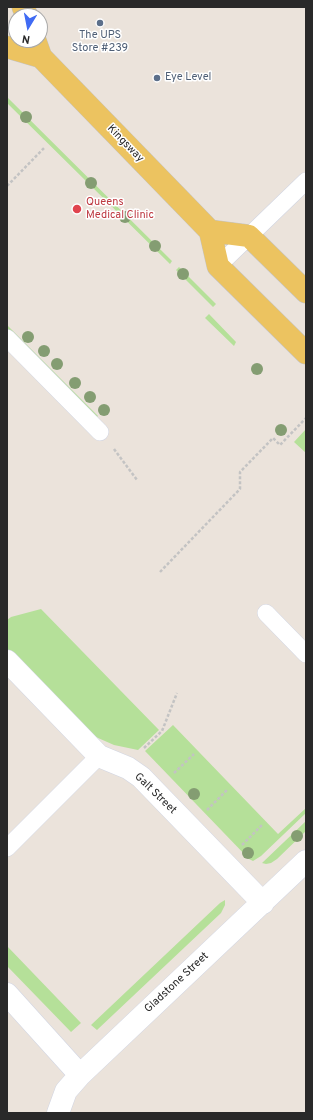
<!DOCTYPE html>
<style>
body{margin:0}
#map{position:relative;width:313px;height:1120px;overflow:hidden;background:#ebe3db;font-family:Overpass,sans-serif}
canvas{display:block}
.frame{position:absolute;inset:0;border:8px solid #292929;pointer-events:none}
.north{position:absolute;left:8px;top:8px;width:40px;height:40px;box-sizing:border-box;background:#fff;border:1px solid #a9a9a9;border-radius:50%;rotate:190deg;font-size:11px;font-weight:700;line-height:16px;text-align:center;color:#292929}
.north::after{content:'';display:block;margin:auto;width:14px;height:18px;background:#406bf4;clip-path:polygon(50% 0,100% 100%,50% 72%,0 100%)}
</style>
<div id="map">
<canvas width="313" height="1120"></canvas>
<div class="frame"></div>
<div class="north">N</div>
</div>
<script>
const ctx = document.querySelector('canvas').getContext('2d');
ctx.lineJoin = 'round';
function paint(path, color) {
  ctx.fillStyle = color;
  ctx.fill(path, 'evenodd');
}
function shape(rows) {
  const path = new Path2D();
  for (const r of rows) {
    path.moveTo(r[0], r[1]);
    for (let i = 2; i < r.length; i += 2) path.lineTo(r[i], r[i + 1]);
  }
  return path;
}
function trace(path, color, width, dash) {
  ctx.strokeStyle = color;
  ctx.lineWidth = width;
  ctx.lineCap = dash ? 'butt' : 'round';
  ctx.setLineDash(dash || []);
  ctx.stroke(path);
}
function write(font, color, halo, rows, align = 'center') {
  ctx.font = font + ' Overpass,sans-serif';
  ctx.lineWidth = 3;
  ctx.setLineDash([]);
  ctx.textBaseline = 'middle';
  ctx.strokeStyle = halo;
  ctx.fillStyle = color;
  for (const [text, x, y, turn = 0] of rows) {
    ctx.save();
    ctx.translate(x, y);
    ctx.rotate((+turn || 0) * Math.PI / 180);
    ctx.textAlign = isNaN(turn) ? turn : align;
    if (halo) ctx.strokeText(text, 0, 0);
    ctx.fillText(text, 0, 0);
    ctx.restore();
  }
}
const green = shape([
 [7,97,172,261,170,264,7,103],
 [179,267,216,304,213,307,176,270],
 [209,314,236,342,234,346,205,318],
 [7,325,98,416,96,418,7,330],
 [306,429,306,453,294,442],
 [41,609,159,730,138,750,114,745,89,734,7,649,7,620,11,617],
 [173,725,278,834,306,808,306,813,261,856,253,861,249,859,145,751],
 [306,821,306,831,277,859,271,863,266,864,262,863],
 [225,900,225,905,221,913,97,1030,91,1025,220,903],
 [7,946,81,1023,71,1032,7,966]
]);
const path = shape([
 [7,186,45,147],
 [114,449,137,480],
 [160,572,240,489,240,472,273,438,280,445,306,418],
 [144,748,162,731,177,693],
 [174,773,194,754],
 [207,810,228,789],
 [242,845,262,825]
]);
const lane = shape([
 [218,266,306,181],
 [7,338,100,432],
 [266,613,306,654],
 [7,848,99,756]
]);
const street = shape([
 [7,661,99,756,128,768,141,777,263,903],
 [7,994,80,1075],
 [58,1113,66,1091,80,1075,306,861]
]);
const primary = shape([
 [23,7,27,16],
 [35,40,41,57,210,231,218,266,306,353],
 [7,47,41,57],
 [210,231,249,236,306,292]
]);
const trees = [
 [26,117],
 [91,183],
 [125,217],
 [155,246],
 [183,274],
 [28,337],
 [44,351],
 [57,364],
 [257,369],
 [75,383],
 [90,397],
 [104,410],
 [281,430],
 [194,794],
 [297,836],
 [248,853]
];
const markers = [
 [100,23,4,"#5c6f8a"],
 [157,78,4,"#5c6f8a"],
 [77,209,5,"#e0444e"]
];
const serviceNames = [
 ["The UPS",100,36],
 ["Store #239",100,49],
 ["Eye Level",165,78,"left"]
];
const streetNames = [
 ["Kingsway",125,144,46],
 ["Galt Street",155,794,44],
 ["Gladstone Street",177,983,-43]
];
const healthNames = [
 ["Queens",86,203],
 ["Medical Clinic",86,216]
];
paint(green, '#b5e099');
trace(lane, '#d1d5e2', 18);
trace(street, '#d1d5e2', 23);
trace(primary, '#c3c3c3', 23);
trace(path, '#c3c3c3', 2.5, [3, 2]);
trace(lane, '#fff', 17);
trace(street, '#fff', 22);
trace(primary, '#ecc360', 22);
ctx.fillStyle = '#849d72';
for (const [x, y] of trees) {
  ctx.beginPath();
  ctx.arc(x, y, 6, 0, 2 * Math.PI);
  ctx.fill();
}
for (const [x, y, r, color] of markers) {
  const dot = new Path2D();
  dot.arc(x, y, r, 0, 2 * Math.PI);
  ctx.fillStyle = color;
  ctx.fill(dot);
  trace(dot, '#fff', 1.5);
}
write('11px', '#4e5e75', '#fff', serviceNames);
write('11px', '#292929', '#fff', streetNames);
write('11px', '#be3a42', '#fff', healthNames, 'left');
</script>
